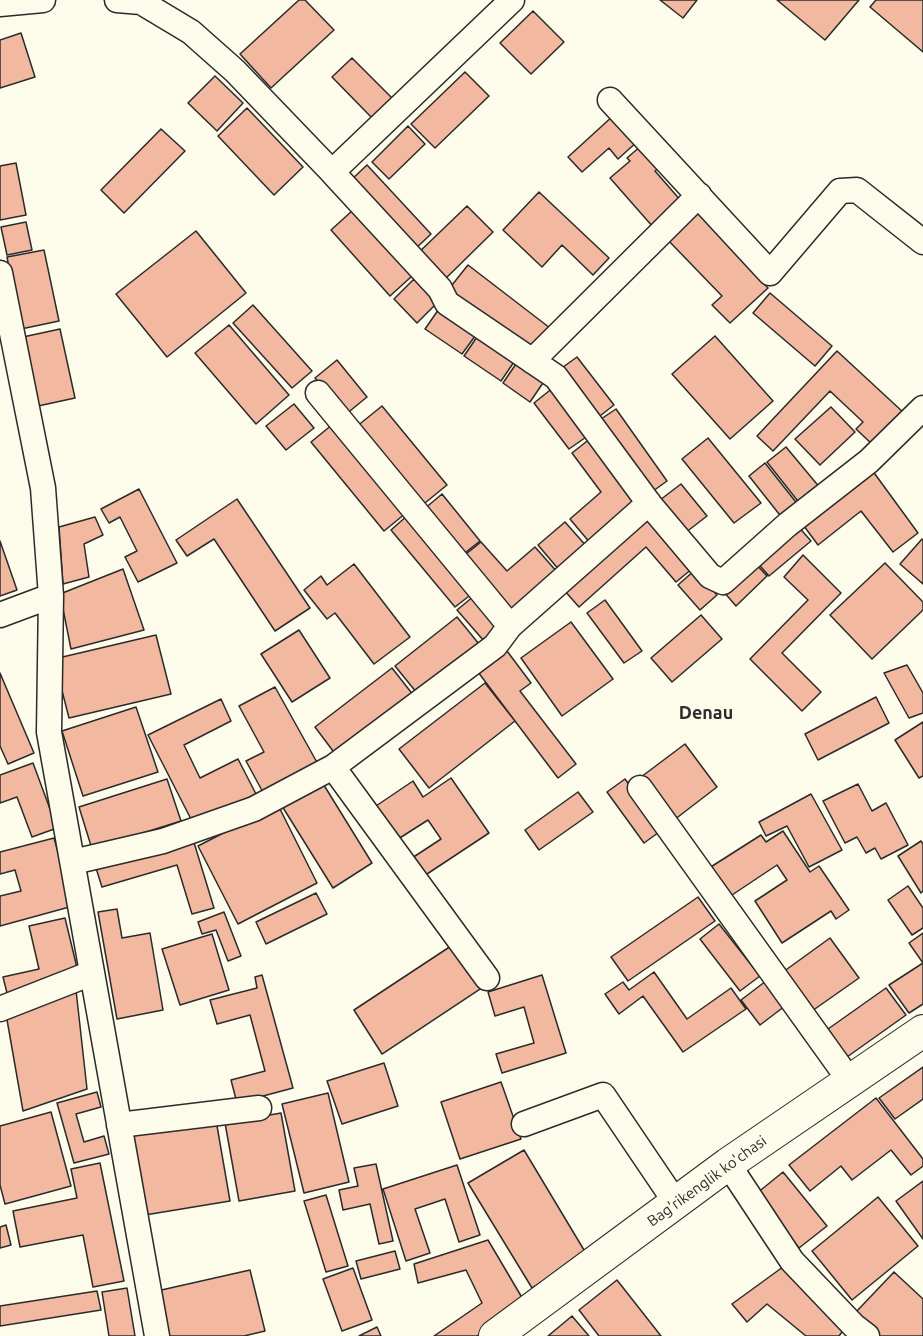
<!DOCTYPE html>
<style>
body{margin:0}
canvas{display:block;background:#fdfbea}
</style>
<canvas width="923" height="1336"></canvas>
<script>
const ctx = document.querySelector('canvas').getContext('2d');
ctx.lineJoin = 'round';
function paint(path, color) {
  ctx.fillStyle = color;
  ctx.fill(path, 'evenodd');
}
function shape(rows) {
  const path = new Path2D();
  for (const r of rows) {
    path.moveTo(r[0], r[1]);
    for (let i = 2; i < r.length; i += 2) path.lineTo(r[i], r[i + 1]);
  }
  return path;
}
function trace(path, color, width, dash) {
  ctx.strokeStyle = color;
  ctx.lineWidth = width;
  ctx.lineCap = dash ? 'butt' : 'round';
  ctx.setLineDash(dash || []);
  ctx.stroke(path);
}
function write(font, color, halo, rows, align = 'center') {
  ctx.font = font + ' Ubuntu,sans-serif';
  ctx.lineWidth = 4.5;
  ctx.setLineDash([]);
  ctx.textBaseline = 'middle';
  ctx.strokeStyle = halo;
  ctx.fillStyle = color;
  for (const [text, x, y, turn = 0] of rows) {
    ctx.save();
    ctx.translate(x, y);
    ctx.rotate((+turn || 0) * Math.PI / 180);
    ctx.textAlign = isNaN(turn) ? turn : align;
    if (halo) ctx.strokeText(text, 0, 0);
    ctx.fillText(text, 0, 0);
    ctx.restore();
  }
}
const building = shape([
 [299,0,305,0,334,30,271,88,240,54,299,0],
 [660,0,697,0,683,18,660,0],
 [777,0,859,0,825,40,777,0],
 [876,0,923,0,923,52,870,7,876,0],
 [533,11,564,42,531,74,500,43,533,11],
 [21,33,35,77,0,88,0,40,21,33],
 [352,58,394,100,374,120,332,77,352,58],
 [465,72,489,96,435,148,411,124,465,72],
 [215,76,243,103,217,131,188,103,215,76],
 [247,108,303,167,274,195,218,136,247,108],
 [614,115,638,141,618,159,609,148,582,172,568,157,614,115],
 [408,126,425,144,389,179,372,162,408,126],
 [161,129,185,151,124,213,101,190,161,129],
 [642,145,661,166,655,171,682,202,653,227,610,178,630,161,627,158,642,145],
 [16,163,26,215,0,220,0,166,16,163],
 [367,165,431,234,413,251,349,182,367,165],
 [539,192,609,258,593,275,562,245,542,267,503,230,539,192],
 [467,206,493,232,441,283,415,256,467,206],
 [695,209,768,288,730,323,712,305,722,296,665,237,695,209],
 [353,210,412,276,390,296,331,230,353,210],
 [26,222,32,250,7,255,1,227,26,222],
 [196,231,246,293,167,357,116,294,196,231],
 [44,250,59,321,21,329,7,257,44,250],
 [468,265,550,328,531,353,448,290,468,265],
 [414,279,437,303,417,323,394,299,414,279],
 [770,293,832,346,815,366,753,313,770,293],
 [253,305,312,371,292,388,233,323,253,305],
 [441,306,478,332,462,354,425,329,441,306],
 [229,325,289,395,256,424,195,353,229,325],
 [60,329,75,398,38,406,23,337,60,329],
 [479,334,516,359,501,381,464,356,479,334],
 [715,336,773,401,730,439,672,374,715,336],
 [837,351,904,413,873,445,856,429,863,422,830,391,773,451,757,436,837,351],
 [577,357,614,405,596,419,559,370,577,357],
 [337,360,367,397,345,415,315,378,337,360],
 [518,361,545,380,530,402,503,383,518,361],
 [554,387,589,435,569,449,534,403,554,387],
 [294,404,314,428,286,450,266,426,294,404],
 [382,406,447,485,420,507,356,427,382,406],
 [831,407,855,432,820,465,795,439,831,407],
 [616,409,667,481,649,494,598,421,616,409],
 [333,424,406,513,384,531,311,442,333,424],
 [591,438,640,502,591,544,570,519,601,492,572,453,591,438],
 [708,438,761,503,734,523,682,459,708,438],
 [786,447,821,489,801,505,767,462,786,447],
 [765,463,799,506,783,519,749,476,765,463],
 [872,470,918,533,893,552,861,511,818,545,801,522,872,470],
 [681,484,707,516,685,533,660,500,681,484],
 [139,489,177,563,138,582,125,557,137,551,120,517,109,523,101,509,139,489],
 [442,494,480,541,461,556,423,510,442,494],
 [237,499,310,608,275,631,214,539,187,556,176,540,237,499],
 [648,514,693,568,676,582,646,547,579,607,564,590,648,514],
 [408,515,473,593,455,607,391,530,408,515],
 [95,517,103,535,84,544,89,577,63,584,59,527,95,517],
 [565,522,588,548,560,571,538,545,565,522],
 [797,525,811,541,769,576,755,560,797,525],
 [922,539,923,540,923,584,900,564,922,539],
 [0,541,17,590,0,596,0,541],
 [481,542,507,571,535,547,558,573,509,615,461,558,481,542],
 [803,555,841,593,782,653,821,692,802,711,750,659,808,600,784,577,803,555],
 [754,562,767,576,736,606,723,591,754,562],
 [885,563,923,602,923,610,872,659,830,615,885,563],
 [354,564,410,637,374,664,335,613,327,619,304,590,321,576,327,585,354,564],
 [123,569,144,630,71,649,60,594,123,569],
 [695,570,717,595,700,610,678,585,695,570],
 [474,596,500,626,484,641,457,610,474,596],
 [605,600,642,651,624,663,587,613,605,600],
 [701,615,722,639,672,682,651,658,701,615],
 [457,617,479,644,417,693,395,666,457,617],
 [571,622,613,679,562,716,521,658,571,622],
 [299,630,330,678,292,702,261,654,299,630],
 [156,635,171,694,69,718,54,659,156,635],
 [507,651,531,683,520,691,576,764,558,778,478,672,507,651],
 [907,665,923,693,923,713,909,718,884,673,907,665],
 [392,668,414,696,336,755,315,727,392,668],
 [0,673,34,753,8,764,0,746,0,673],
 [485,683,515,721,429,788,399,749,485,683],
 [275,687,319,766,265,796,246,761,264,752,239,706,275,687],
 [876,697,889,723,818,760,805,734,876,697],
 [221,699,231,721,184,745,200,778,238,759,256,794,194,825,148,735,221,699],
 [136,707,158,772,83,796,62,731,136,707],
 [923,722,923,776,919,778,895,740,923,722],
 [685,744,717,787,674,820,641,777,685,744],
 [33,763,57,828,32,837,17,797,0,803,0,775,33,763],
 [451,778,489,833,421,878,409,860,441,839,428,820,395,841,373,808,413,781,423,797,451,778],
 [167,779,181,821,92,849,79,807,167,779],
 [625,779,662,830,644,843,607,792,625,779],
 [322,782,372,863,333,888,282,806,322,782],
 [858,784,872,811,886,803,908,845,881,859,875,848,866,853,857,837,845,843,823,801,858,784],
 [578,792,593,812,539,850,525,830,578,792],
 [811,794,842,850,809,867,787,826,766,836,759,822,811,794],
 [278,805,317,883,238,924,198,846,278,805],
 [783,831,810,872,819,866,849,910,836,919,831,911,782,943,755,901,787,880,777,865,726,899,706,870,761,835,766,842,783,831],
 [192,836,214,908,192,914,177,865,102,887,95,865,192,836],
 [54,838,73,906,0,926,0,896,21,891,15,870,0,874,0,852,54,838],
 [921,841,923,844,923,891,921,893,898,856,921,841],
 [908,886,923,908,923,928,912,935,888,900,908,886],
 [316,893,327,914,266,944,256,922,316,893],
 [698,897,715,921,628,981,611,957,698,897],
 [117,909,122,938,150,933,163,1010,117,1019,98,912,117,909],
 [224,912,241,956,228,961,216,930,202,934,198,922,224,912],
 [65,918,79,976,7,993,3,977,39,969,29,926,65,918],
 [719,924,760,976,740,991,700,939,719,924],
 [923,933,923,1004,909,1013,889,985,923,963,909,943,923,933],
 [212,934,229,990,180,1005,162,949,212,934],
 [830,938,859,978,812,1011,783,972,830,938],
 [454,944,483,987,382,1054,354,1010,454,944],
 [654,972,687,1019,731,988,746,1009,683,1052,643,996,619,1014,605,994,623,982,629,990,654,972],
 [262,975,293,1088,237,1103,231,1080,265,1071,250,1015,217,1024,210,1000,257,988,255,977,262,975],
 [542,975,566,1053,502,1073,496,1054,534,1043,524,1007,495,1016,488,992,542,975],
 [766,981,785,1006,760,1025,741,1000,766,981],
 [886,988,906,1015,847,1057,828,1029,886,988],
 [76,990,87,1089,23,1111,6,1014,76,990],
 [384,1063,398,1106,342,1124,327,1081,384,1063],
 [923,1067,923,1099,895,1119,879,1098,923,1067],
 [501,1082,521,1139,460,1159,441,1102,501,1082],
 [97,1092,101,1107,76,1114,84,1142,104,1136,109,1154,74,1163,57,1103,97,1092],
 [328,1093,349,1182,304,1193,282,1104,328,1093],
 [876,1098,923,1159,923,1166,911,1175,891,1150,852,1180,841,1166,810,1191,789,1165,876,1098],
 [51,1112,71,1186,5,1204,0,1185,0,1126,51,1112],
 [281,1113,295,1191,239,1201,225,1123,281,1113],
 [216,1120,230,1201,145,1215,132,1134,216,1120],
 [524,1150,587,1255,532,1288,468,1183,524,1150],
 [100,1163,124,1281,93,1287,83,1235,20,1247,13,1211,77,1198,71,1169,100,1163],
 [376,1164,393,1241,379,1244,370,1204,343,1210,339,1190,358,1186,354,1168,376,1164],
 [457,1165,480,1235,459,1242,445,1199,415,1209,430,1253,406,1261,383,1189,457,1165],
 [783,1172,827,1226,799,1248,756,1194,783,1172],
 [923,1181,923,1239,896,1201,923,1181],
 [326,1195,348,1266,326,1272,304,1201,326,1195],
 [878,1197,918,1246,852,1300,812,1251,878,1197],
 [6,1225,11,1245,0,1248,0,1227,6,1225],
 [488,1240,524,1301,477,1336,434,1336,482,1303,466,1270,418,1283,414,1264,488,1240],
 [395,1251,400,1269,361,1279,356,1261,395,1251],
 [787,1264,845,1328,839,1336,806,1336,767,1304,747,1322,732,1304,787,1264],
 [353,1268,372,1320,342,1331,323,1279,353,1268],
 [250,1270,265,1331,244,1336,167,1336,157,1291,250,1270],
 [894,1272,923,1299,923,1336,879,1336,855,1313,894,1272],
 [617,1280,661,1336,599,1336,579,1310,617,1280],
 [127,1288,135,1336,109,1336,102,1292,127,1288],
 [97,1291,101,1310,0,1326,0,1306,97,1291],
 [572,1316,589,1336,548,1336,572,1316],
 [377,1327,381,1336,359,1336,377,1327]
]);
const minor = shape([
 [117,0,141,2,191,32,235,71,332,172],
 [512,0,332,172,440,289,447,303,556,377,651,506,710,576,723,582,787,525,869,461,923,408],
 [0,4,43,0],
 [610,100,770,273,840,191,857,190,923,242],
 [0,273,43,488,51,596,49,732,157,1336],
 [532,361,699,195],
 [318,393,510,626,649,503],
 [0,615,51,596],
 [333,767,487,978],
 [640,788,850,1081],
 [73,862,163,841,254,809,333,767,495,646,510,626],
 [0,1009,92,973],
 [524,1124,603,1095,676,1203],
 [119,1125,259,1108],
 [728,1164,792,1261,854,1326,867,1336]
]);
const major = shape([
 [495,1336,728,1164,923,1031]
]);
const streetNames = [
 ["Bag'rikenglik ko'chasi",707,1181,-36]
];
const quarterNames = [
 ["Denau",706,713]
];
paint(building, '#f2b8a0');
trace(building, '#2b2b2b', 1.5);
trace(minor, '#2b2b2b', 27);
trace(major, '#2b2b2b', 34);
trace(minor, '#fdfbea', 24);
trace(major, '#fdfbea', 32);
write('15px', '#2b2b2b', '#fdfbea', streetNames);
write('bold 18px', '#2b2b2b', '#fdfbea', quarterNames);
</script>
